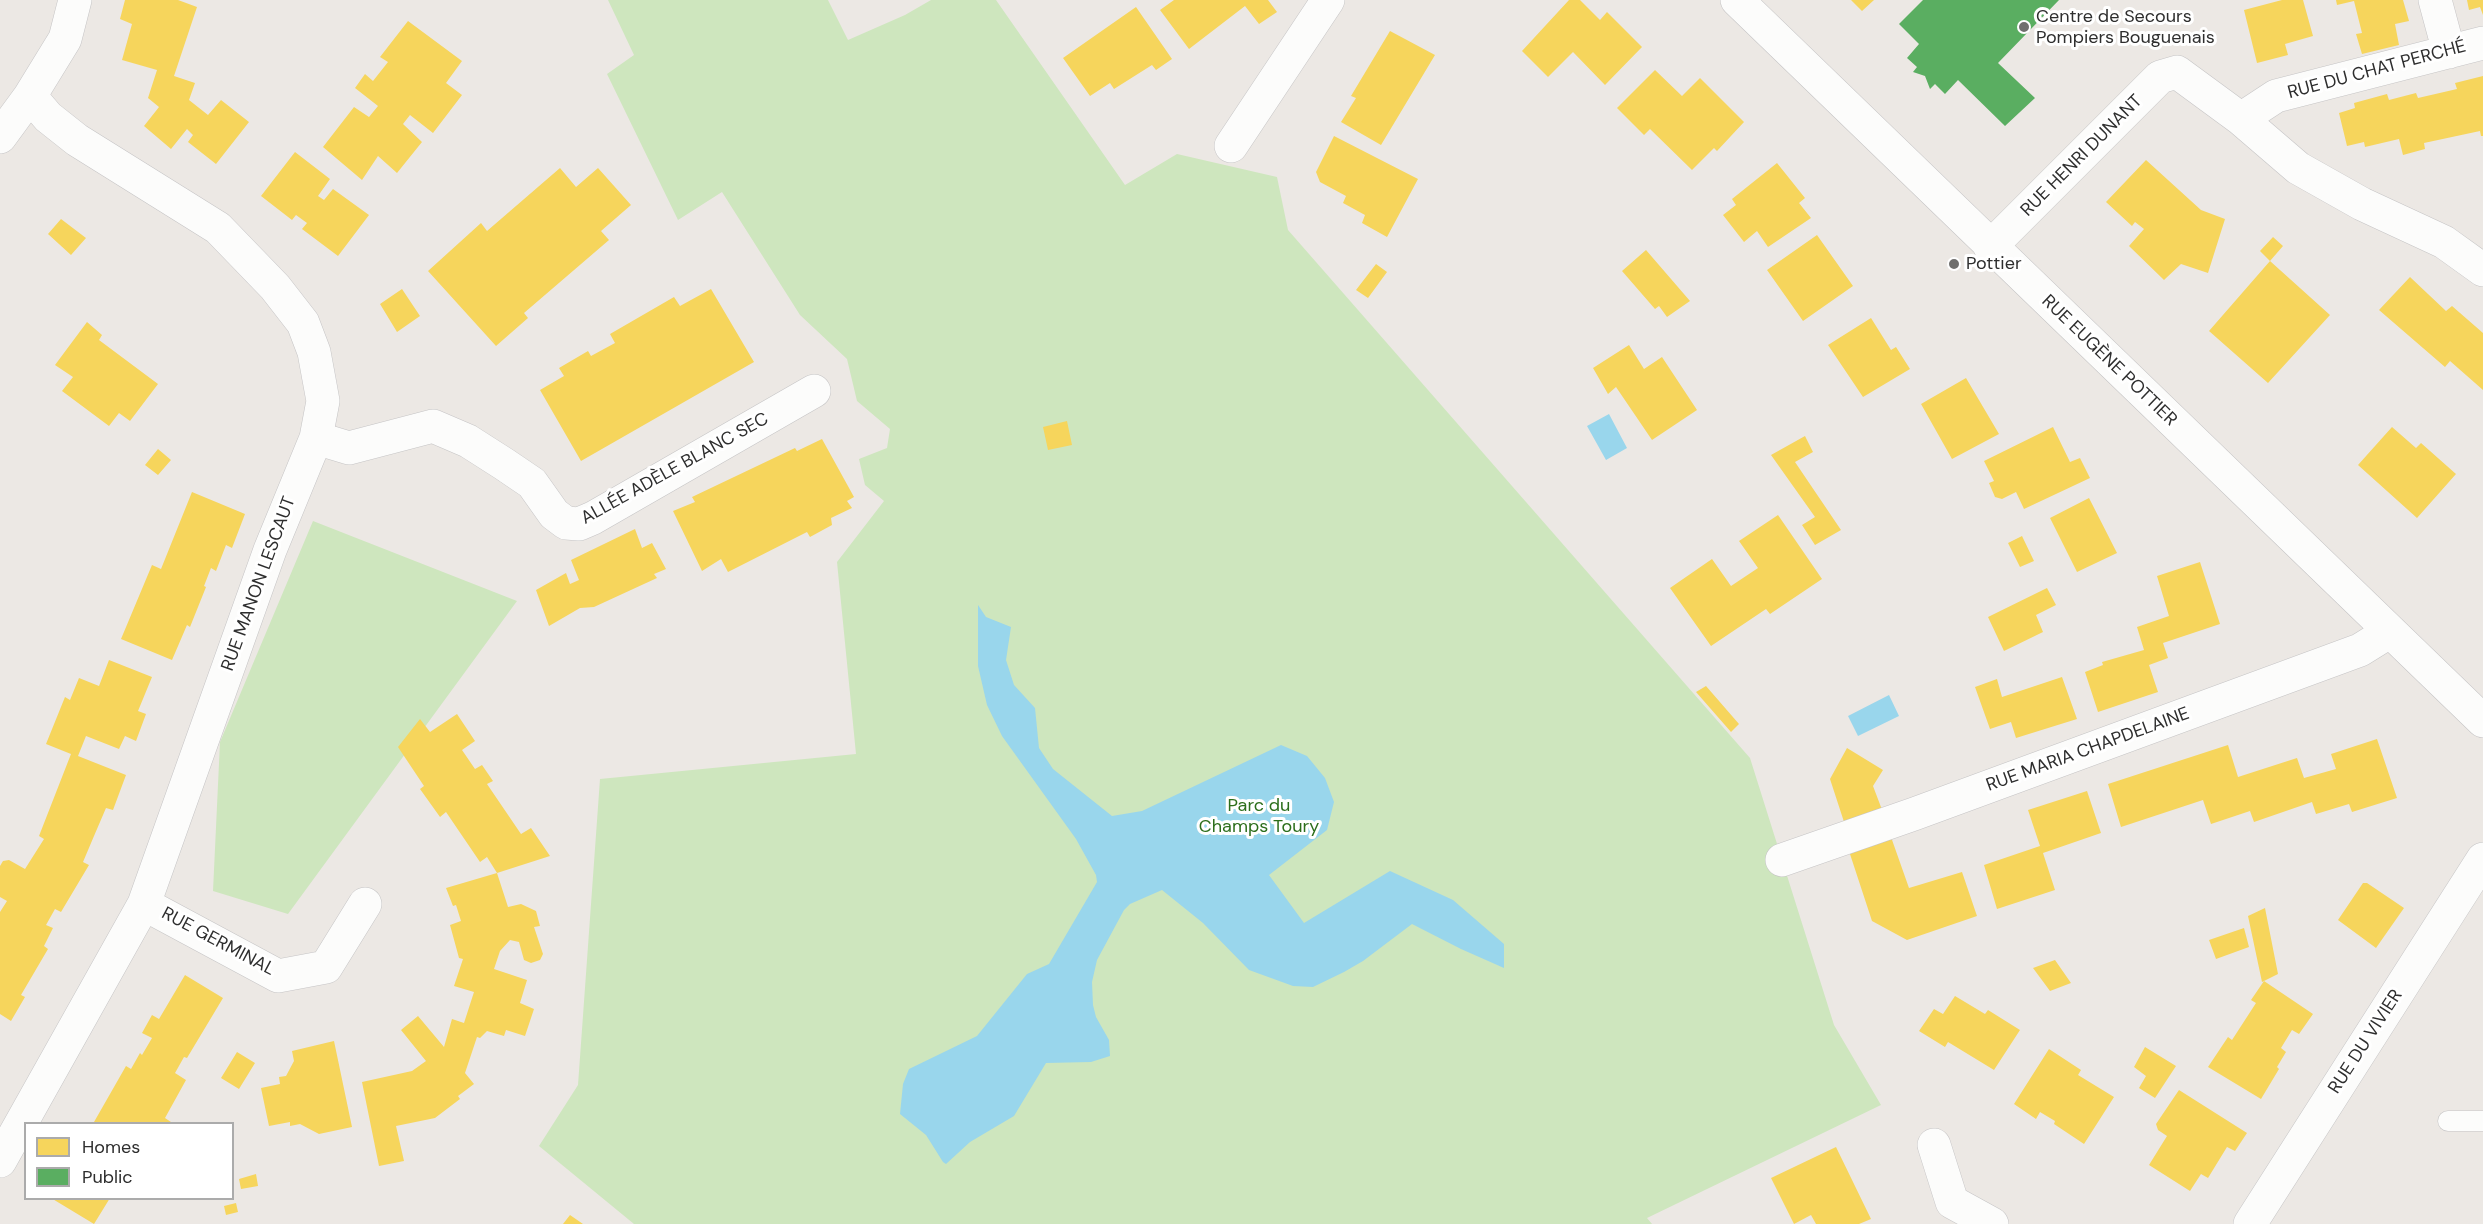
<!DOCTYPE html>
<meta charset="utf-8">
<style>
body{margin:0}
#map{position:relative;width:2483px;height:1224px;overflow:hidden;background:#ece8e4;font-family:"DM Sans",sans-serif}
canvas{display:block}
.legend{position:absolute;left:24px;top:1122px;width:210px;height:78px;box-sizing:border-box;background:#fff;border:2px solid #ababab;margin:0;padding:8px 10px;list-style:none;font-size:18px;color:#2e2e2e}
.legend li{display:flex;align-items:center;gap:12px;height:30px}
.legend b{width:30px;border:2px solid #ababab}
</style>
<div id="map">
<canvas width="2483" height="1224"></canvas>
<ul class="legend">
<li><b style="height:16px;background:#f6d55c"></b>Homes</li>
<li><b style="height:16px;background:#5aae61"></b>Public</li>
</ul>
</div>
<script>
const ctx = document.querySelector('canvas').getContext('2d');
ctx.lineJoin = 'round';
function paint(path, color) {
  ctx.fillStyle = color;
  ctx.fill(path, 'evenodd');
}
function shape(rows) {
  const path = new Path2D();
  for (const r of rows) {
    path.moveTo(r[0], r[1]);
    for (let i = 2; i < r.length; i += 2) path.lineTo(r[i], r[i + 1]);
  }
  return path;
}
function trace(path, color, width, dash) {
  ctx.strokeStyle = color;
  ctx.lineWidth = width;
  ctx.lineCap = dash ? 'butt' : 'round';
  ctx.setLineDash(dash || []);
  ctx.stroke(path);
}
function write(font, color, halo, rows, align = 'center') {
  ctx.font = font + ' "DM Sans",sans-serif';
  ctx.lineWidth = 6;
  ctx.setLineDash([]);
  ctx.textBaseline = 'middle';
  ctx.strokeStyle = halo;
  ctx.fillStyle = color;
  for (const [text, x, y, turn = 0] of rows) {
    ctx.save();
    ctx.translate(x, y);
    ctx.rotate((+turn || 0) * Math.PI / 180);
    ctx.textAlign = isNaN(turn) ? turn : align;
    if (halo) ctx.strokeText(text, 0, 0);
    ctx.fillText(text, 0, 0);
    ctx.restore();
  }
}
const green = shape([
 [608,0,828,0,848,40,905,15,931,0,996,0,1125,185,1177,154,1277,177,1288,230,1750,758,1834,1025,1881,1105,1647,1218,1652,1224,634,1224,539,1146,578,1085,600,779,856,754,837,562,884,501,865,485,859,459,887,448,890,429,857,401,847,359,800,315,722,192,678,220,607,74,634,55],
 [313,521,517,601,288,914,213,891,220,742]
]);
const water = shape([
 [1609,414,1627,448,1606,460,1587,426],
 [978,605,986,617,1011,627,1006,660,1014,685,1035,708,1039,748,1053,769,1112,816,1142,811,1281,745,1307,756,1325,778,1334,802,1327,830,1269,875,1304,923,1390,871,1453,900,1504,944,1504,968,1461,949,1412,924,1363,961,1344,972,1313,987,1293,986,1249,970,1203,923,1162,890,1130,904,1124,910,1097,960,1092,982,1093,1005,1096,1017,1109,1040,1110,1056,1091,1062,1046,1063,1014,1116,970,1142,946,1164,943,1162,926,1135,900,1114,903,1084,909,1069,977,1036,1027,974,1049,964,1097,882,1096,875,1076,839,1002,736,987,705,978,666],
 [1889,695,1899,716,1858,736,1848,716]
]);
const homes = shape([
 [125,0,178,0,197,7,174,76,195,83,189,100,208,115,221,100,249,122,216,164,188,142,193,135,187,129,171,149,144,126,159,107,148,98,157,70,122,60,132,24,120,19],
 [1174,0,1268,0,1277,12,1259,24,1245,6,1189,49,1160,10],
 [1569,0,1580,0,1600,20,1607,12,1642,47,1605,85,1573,52,1548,77,1522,51],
 [1851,0,1874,0,1862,11],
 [2282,0,2303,0,2313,36,2285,44,2288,55,2257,63,2244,10],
 [2336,0,2403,0,2409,21,2395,24,2399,45,2362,54,2356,34,2362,33,2354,1,2337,5],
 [2467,0,2483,0,2483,15,2480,7,2469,10],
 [1136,7,1172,59,1156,70,1152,65,1114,89,1110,83,1090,96,1063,58],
 [408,21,462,61,446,83,462,95,433,133,410,115,403,124,422,142,397,173,378,156,362,180,323,147,354,107,369,117,378,106,355,88,365,74,373,81,388,62,380,57],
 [1390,31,1435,55,1381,145,1341,122,1356,98,1351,96],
 [1655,70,1682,96,1700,78,1744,122,1717,151,1714,148,1692,170,1650,129,1644,135,1617,108],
 [2483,76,2483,136,2481,136,2480,131,2424,143,2425,149,2403,155,2399,139,2365,147,2364,142,2347,146,2339,113,2355,108,2354,103,2387,94,2389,100,2416,93,2418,98,2457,89,2455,83],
 [1334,136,1418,179,1387,237,1362,223,1365,215,1343,203,1346,196,1320,182,1316,172],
 [295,152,330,179,318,196,324,200,333,189,369,215,338,256,302,229,307,223,296,215,292,220,261,196],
 [2146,160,2201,210,2225,219,2208,273,2181,264,2164,280,2129,246,2144,229,2135,222,2132,226,2106,202],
 [1777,163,1805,198,1799,203,1811,218,1768,247,1757,231,1744,242,1723,215,1736,205,1732,199],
 [560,168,576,187,598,168,631,205,601,231,609,240,524,313,528,318,496,346,428,271,481,223,487,231],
 [61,219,86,238,71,255,48,234],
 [1817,235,1853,286,1803,321,1767,270],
 [2273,237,2283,246,2270,261,2330,315,2268,383,2209,331,2270,261,2260,251],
 [1646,250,1690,301,1667,317,1659,306,1655,309,1622,271],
 [1376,264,1387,272,1368,298,1356,290],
 [2410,277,2446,311,2452,306,2483,333,2483,390,2450,361,2445,367,2379,310],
 [402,289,420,316,397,332,380,304],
 [711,289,754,362,581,461,540,390,564,376,559,368,588,351,591,356,615,343,610,334,674,297,680,306],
 [1871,318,1891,350,1896,347,1910,369,1863,397,1828,345],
 [87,322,102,335,99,340,158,384,130,421,119,413,109,426,62,391,73,377,55,365],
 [1629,345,1644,369,1662,357,1697,410,1652,440,1616,387,1608,394,1593,368],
 [1966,378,1999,434,1952,459,1921,404],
 [1067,421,1072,445,1048,450,1043,427],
 [2053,427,2070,462,2080,458,2090,478,2024,509,2016,492,2002,499,1995,497,1989,483,1994,481,1984,461],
 [2392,427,2416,448,2421,443,2456,474,2417,518,2358,465],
 [1805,436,1813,452,1795,462,1841,530,1815,545,1802,525,1815,517,1771,455],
 [822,439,854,497,847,501,852,508,831,518,832,525,810,537,807,532,728,572,721,559,702,571,673,511,695,502,692,497,795,448,797,451],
 [158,449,171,460,158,475,145,465],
 [192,492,245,514,232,548,226,545,216,571,211,568,204,586,206,587,190,627,187,625,172,660,121,639,152,565,161,569],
 [2089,498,2117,553,2077,572,2050,518],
 [1778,515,1822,579,1770,614,1766,609,1711,646,1670,588,1712,559,1731,586,1758,568,1739,541],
 [635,529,642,548,652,543,666,569,654,574,657,578,594,607,580,608,549,626,536,590,566,573,570,584,579,580,571,560],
 [2022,536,2034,561,2020,567,2008,543],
 [2200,562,2220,624,2163,643,2168,658,2149,665,2158,692,2098,712,2085,672,2103,665,2102,662,2144,650,2137,627,2169,616,2157,576],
 [2047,588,2056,605,2036,615,2043,632,2004,651,1988,617],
 [109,660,152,677,138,711,146,714,136,741,125,736,119,749,86,736,78,756,126,775,113,810,106,808,94,836,83,862,89,865,61,912,55,909,46,925,53,928,44,946,48,949,21,995,25,997,11,1021,0,1014,0,912,7,901,0,897,0,866,3,861,9,860,25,869,44,839,39,836,71,754,46,744,65,697,70,700,79,678,99,686],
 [2062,677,2077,719,2016,738,2011,722,1990,729,1975,687,1997,679,2002,697],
 [1706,686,1739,724,1731,732,1696,692],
 [457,714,475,741,462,750,475,769,482,765,493,781,487,784,521,834,531,828,550,856,497,873,508,907,521,904,536,911,540,926,534,927,543,954,540,960,531,963,524,960,519,942,510,940,500,951,494,969,527,980,520,1003,534,1009,525,1036,506,1030,504,1036,487,1031,480,1038,477,1037,465,1073,474,1084,458,1096,460,1099,435,1118,396,1126,404,1161,379,1166,362,1082,412,1071,426,1061,401,1030,418,1016,444,1047,452,1019,464,1023,474,992,454,986,463,959,459,958,450,925,461,921,456,905,453,906,446,888,497,873,487,857,480,862,446,812,440,817,420,789,424,786,398,747,420,719,430,732],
 [2377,739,2397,798,2352,812,2349,804,2316,814,2312,802,2254,822,2250,811,2211,824,2203,800,2121,827,2108,784,2228,745,2238,777,2297,758,2304,778,2336,769,2331,754],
 [1847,748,1883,770,1873,786,1884,815,1846,828,1830,779],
 [2087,791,2101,833,2043,853,2055,890,1997,909,1984,865,2040,846,2028,810],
 [1891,837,1909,888,1962,872,1977,916,1907,940,1872,921,1849,851],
 [2363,883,2367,883,2404,908,2376,948,2338,920],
 [2265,908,2278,974,2264,981,2313,1014,2299,1034,2292,1030,2281,1048,2286,1052,2277,1067,2279,1069,2261,1099,2208,1067,2228,1037,2232,1040,2256,1003,2251,1000,2264,981,2262,982,2248,916],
 [2244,928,2249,947,2216,959,2209,940],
 [2055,960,2071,983,2050,991,2033,968],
 [185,975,223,998,187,1058,184,1057,175,1073,186,1080,165,1118,174,1124,94,1122,126,1066,131,1069,140,1053,142,1055,152,1038,142,1033,152,1015,159,1019],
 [1955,996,1985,1014,1988,1010,2020,1030,1994,1070,1948,1042,1945,1047,1919,1031,1934,1009,1943,1014],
 [334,1041,352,1127,319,1134,300,1124,290,1126,290,1122,269,1126,261,1088,280,1084,279,1077,286,1076,294,1061,292,1051],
 [2145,1047,2176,1066,2155,1098,2139,1088,2146,1076,2134,1067],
 [2049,1049,2081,1070,2078,1075,2114,1097,2084,1144,2054,1124,2055,1121,2040,1112,2036,1119,2014,1104],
 [237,1052,255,1063,239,1089,221,1078],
 [2179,1090,2247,1133,2235,1151,2227,1147,2208,1178,2201,1174,2190,1191,2149,1165,2167,1136,2158,1130,2156,1124],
 [1836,1147,1871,1219,1859,1224,1816,1224,1811,1215,1794,1224,1771,1178],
 [256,1174,258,1186,241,1189,239,1179],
 [51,1198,110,1198,94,1224],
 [236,1203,238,1212,226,1215,224,1206],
 [570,1215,583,1224,563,1224]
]);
const public = shape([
 [1923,0,2059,0,1998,63,2035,98,2005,126,1958,80,1945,94,1935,84,1930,89,1925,76,1913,72,1917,67,1907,58,1919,44,1899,24]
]);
const service = shape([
 [2448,1121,2483,1121]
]);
const minor = shape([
 [2435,0,2449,52],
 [2241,119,2276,96,2483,43],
 [0,137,30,96,65,39,75,0],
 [1231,146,1328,0],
 [1990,247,2160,77,2177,72,2241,119,2298,168,2362,204,2444,242,2483,270],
 [316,438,349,448,433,426,468,441,504,464,532,483,554,514,566,523,579,524,593,518,814,391],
 [1782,860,1914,814,2360,650,2389,632],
 [144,904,278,976,326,967,365,904],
 [1934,1145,1952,1202,1992,1224],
 [0,1161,144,904,270,550,316,438,323,401,314,352,303,323,275,287,218,228,77,140,48,117,30,96],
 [2250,1224,2483,859]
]);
const tertiary = shape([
 [1737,0,2483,721]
]);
const markers = [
 [2024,27,6,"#706f6e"],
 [1954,264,6,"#706f6e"]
];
const poiNames = [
 ["Centre de Secours",2036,17],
 ["Pompiers Bouguenais",2036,38],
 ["Pottier",1966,264]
];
const streetNames = [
 ["RUE DU CHAT PERCHÉ",2377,70,-15],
 ["RUE HENRI DUNANT",2082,156,-45],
 ["RUE EUGÈNE POTTIER",2109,361,44],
 ["ALLÉE ADÈLE BLANC SEC",675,469,-29],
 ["RUE MANON LESCAUT",259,584,-70],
 ["RUE MARIA CHAPDELAINE",2088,750,-20],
 ["RUE GERMINAL",218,942,28],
 ["RUE DU VIVIER",2366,1042,-57]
];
const parkNames = [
 ["Parc du",1259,806],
 ["Champs Toury",1259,827]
];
paint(green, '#cee6be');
paint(water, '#99d6ec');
paint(homes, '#f6d55c');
paint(public, '#5aae61');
trace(service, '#c5c4c5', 21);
trace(minor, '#c5c4c5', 34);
trace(tertiary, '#c5c4c5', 34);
trace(service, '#fcfcfb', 20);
trace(minor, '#fcfcfb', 33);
trace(tertiary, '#fcfcfb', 33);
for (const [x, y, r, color] of markers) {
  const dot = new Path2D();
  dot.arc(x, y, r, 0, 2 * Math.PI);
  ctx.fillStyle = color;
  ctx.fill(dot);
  trace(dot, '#fff', 2);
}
write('18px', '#2e2e2e', '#fff', poiNames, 'left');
write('18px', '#2e2e2e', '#fff', streetNames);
write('18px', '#2c6e1b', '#fff', parkNames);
</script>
